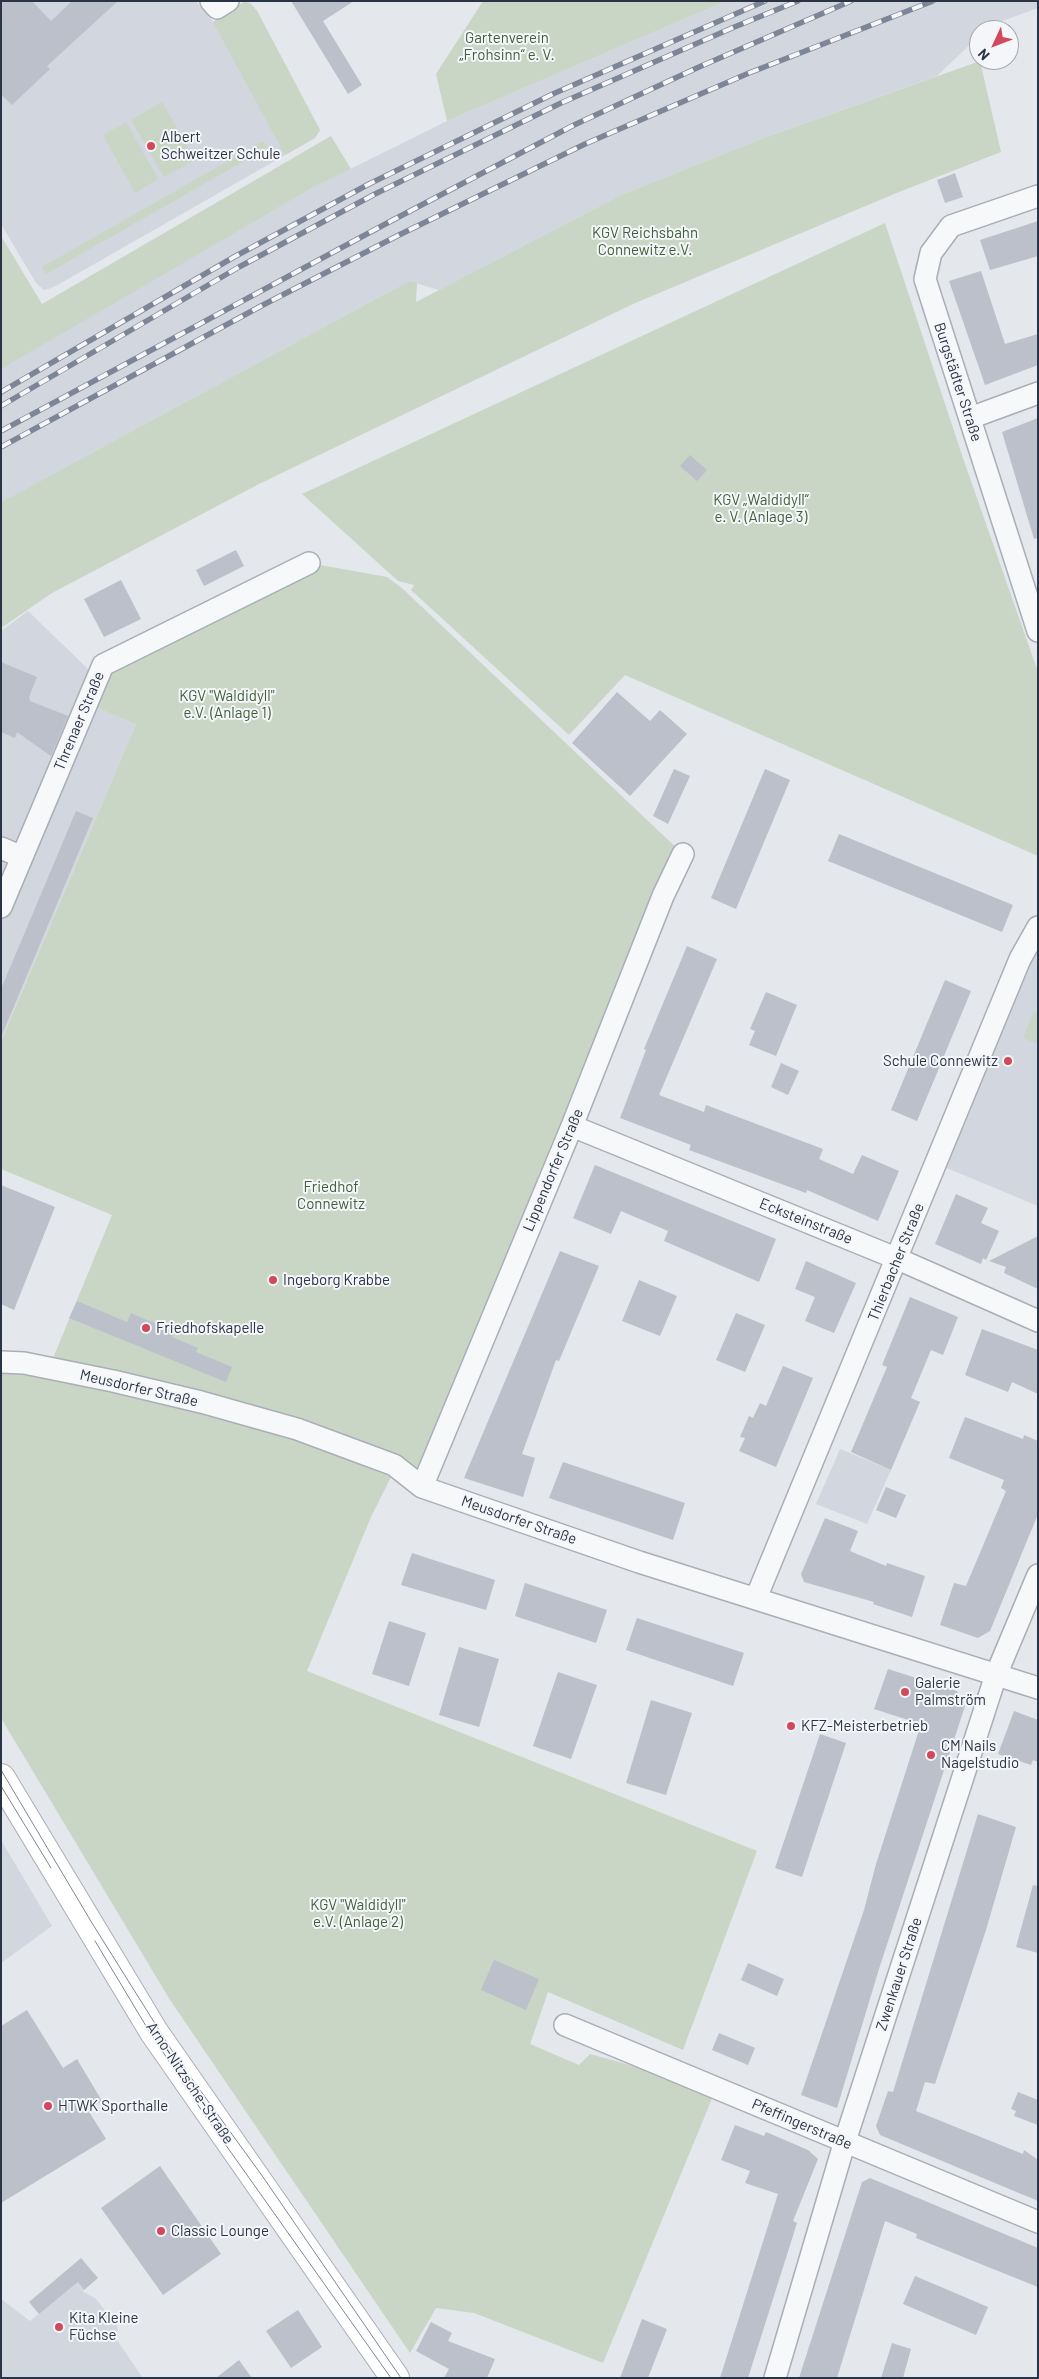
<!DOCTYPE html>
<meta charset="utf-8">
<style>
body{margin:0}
#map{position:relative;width:1039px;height:2379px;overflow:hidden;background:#e4e7ec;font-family:Barlow,sans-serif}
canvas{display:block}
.frame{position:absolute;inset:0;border:2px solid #2b3445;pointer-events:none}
.north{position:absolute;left:969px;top:20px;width:50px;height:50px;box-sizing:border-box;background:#f4f6f9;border:1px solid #a4a8b1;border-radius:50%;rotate:227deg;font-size:14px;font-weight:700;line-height:20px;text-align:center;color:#2b3445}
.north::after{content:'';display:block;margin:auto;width:18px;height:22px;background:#d1495b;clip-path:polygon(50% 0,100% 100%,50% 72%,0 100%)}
</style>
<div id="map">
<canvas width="1039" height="2379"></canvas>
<div class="frame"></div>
<div class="north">N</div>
</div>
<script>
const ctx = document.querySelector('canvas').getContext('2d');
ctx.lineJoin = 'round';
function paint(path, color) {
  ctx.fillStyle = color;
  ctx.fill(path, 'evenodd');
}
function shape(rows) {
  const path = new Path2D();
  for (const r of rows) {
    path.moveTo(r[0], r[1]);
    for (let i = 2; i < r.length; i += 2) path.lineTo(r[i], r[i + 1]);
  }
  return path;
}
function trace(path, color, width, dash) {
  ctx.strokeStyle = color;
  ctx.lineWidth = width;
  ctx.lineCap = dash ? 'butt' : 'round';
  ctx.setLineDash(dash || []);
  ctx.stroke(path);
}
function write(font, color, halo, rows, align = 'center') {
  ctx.font = font + ' Barlow,sans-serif';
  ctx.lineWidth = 4;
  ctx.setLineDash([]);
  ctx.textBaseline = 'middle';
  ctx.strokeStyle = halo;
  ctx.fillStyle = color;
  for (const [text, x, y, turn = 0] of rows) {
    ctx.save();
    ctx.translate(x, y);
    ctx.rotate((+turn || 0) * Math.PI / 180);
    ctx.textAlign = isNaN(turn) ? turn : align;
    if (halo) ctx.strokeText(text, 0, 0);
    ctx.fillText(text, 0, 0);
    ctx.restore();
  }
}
const built = shape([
 [1,1,196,1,213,22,244,2,250,3,257,11,320,130,315,138,54,287,44,290,36,283,1,224],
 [726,1,1038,1,1038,8,991,25,986,30,979,30,979,36,937,76,761,139,621,195,439,290,409,281,1,502,1,367,312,188,447,121],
 [28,611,90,671,78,699,136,724,1,1040,1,631],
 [1038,927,1038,1206,937,1164],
 [840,1449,891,1470,867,1524,816,1504],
 [1,1840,52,1926,1,1963],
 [78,2282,84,2290,82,2291,96,2299,116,2324,118,2330,114,2336,143,2378,1,2378,1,2299,30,2321]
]);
const green = shape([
 [483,1,726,1,447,121,436,74],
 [244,2,250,3,257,11,320,130,315,138,285,155,213,22],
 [980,61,1001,152,894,194,633,304,259,484,52,593,1,628,1,502,409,281,417,283,416,302,621,195,761,139],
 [162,102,195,160,164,177,131,120],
 [126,122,158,179,135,193,103,135],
 [331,136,351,169,312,188,1,369,1,236,42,304],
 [263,141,267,148,46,274,42,267],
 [885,223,964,461,1038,672,1038,856,625,675,569,735,411,590,414,585,398,581,302,494],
 [309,563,387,577,403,589,683,854,422,1487,394,1465,49,1368,112,1215,1,1169,1,1041,136,724,86,703,103,665],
 [1034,1011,1038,1013,1038,1044,1023,1038],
 [1,1371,32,1374,157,1400,234,1420,302,1442,391,1477,371,1517,307,1671,757,1851,683,2050,548,1992,530,2044,579,2065,590,2054,716,2089,603,2363,474,2313,436,2308,410,2353,170,2000,1,1718]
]);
const building = shape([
 [1,1,32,1,51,21,72,1,118,1,47,66,50,69,12,105,1,94],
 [291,1,354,1,323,21,362,85,348,94],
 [955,173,963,197,945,203,937,180],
 [1038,221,1038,256,990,270,980,240],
 [981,271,1005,344,1038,334,1038,365,985,385,949,281],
 [1038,418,1038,538,1034,539,1002,432],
 [690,455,707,470,697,481,680,466],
 [236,550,244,566,204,586,196,570],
 [121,580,141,619,104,637,84,599],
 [1,662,37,677,29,697,30,701,68,716,51,756,17,732,15,738,1,732],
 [617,692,650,721,660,710,687,734,630,796,572,743],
 [674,769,690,776,668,824,653,816],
 [765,769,790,780,736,909,711,898],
 [76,811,93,818,1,1037,1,989],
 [839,834,1013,905,1002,932,828,861],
 [687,946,717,959,659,1095,704,1112,706,1105,823,1149,819,1159,853,1174,862,1155,899,1171,878,1221,807,1190,806,1193,689,1150,691,1145,620,1118,646,1050,644,1049],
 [945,980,971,991,917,1121,891,1110],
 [766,992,797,1005,776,1056,749,1045,755,1031,750,1029],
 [781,1063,799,1071,788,1095,771,1087],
 [595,1165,776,1239,759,1282,664,1241,668,1231,621,1211,611,1234,573,1218],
 [1,1185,55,1207,14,1310,1,1304],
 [956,1194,988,1208,981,1223,999,1231,986,1260,983,1258,981,1264,935,1244],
 [1038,1236,1038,1289,1004,1273,1006,1267,989,1261],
 [560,1251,599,1266,559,1361,556,1360,522,1454,535,1458,523,1497,464,1478],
 [806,1261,856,1283,834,1333,805,1321,815,1297,795,1289],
 [639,1280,677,1296,660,1336,622,1321],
 [910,1297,958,1317,943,1355,931,1350,911,1398,920,1402,891,1470,851,1452,887,1367,882,1365],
 [77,1301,127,1322,131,1313,175,1332,172,1337,198,1348,196,1352,232,1367,226,1382,69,1318],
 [736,1313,765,1325,745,1372,716,1360],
 [982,1329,1038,1350,1038,1394,1012,1382,1008,1392,965,1375],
 [783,1366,813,1378,776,1467,739,1451,745,1438,740,1437,749,1416,753,1418,760,1403,766,1406],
 [965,1417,1023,1439,1024,1435,1038,1441,1038,1514,990,1631,978,1638,940,1625,954,1583,966,1586,1006,1491,1001,1488,1004,1480,949,1458],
 [563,1462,685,1503,673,1540,549,1498],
 [886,1487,906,1495,896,1518,876,1510],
 [825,1518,858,1531,850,1551,886,1566,887,1563,925,1576,912,1617,873,1604,874,1602,804,1582,801,1574],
 [412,1553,495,1580,486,1610,401,1585],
 [525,1583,607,1610,596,1643,515,1616],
 [637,1618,744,1653,733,1686,626,1650],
 [389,1621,426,1633,409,1686,372,1674],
 [459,1647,499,1659,479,1727,439,1715],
 [888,1669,957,1691,965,1706,879,1969,837,2108,801,2095,864,1910,876,1864,921,1724,874,1709],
 [558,1672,597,1685,571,1759,533,1746],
 [651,1700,692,1713,666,1795,626,1783],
 [1014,1711,1038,1720,1038,1762,1033,1760,1031,1765,998,1754],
 [820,1734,846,1743,802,1877,775,1868],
 [978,1814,1016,1827,986,1930,935,2084,925,2082,916,2111,1023,2154,1024,2150,1038,2160,1038,2201,880,2135,876,2126,888,2091,893,2092],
 [1033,1885,1038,1886,1038,1953,1016,1947],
 [494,1960,539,1979,526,2010,481,1990],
 [748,1963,784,1979,777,1996,741,1980],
 [27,2010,63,2068,77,2059,102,2101,88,2110,106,2139,1,2203,1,2026],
 [719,2033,755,2048,748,2065,712,2050],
 [1018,2092,1038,2100,1038,2125,1014,2116,1016,2111,1011,2109],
 [735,2125,764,2136,766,2132,808,2150,818,2159,793,2221,797,2223,748,2378,720,2378,778,2194,745,2183,750,2171,721,2160],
 [160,2166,221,2254,163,2295,101,2208],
 [870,2178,1038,2248,1038,2287,916,2238,917,2234,885,2221,837,2378,799,2378,862,2182],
 [81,2258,98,2278,84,2290,78,2282,39,2314,29,2302],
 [915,2276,988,2307,976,2335,903,2304],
 [298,2310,322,2347,291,2368,266,2331],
 [642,2319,667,2329,648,2378,620,2378],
 [431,2322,452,2333,448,2341,495,2359,487,2378,444,2378,449,2369,416,2351],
 [892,2343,911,2349,903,2378,881,2378],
 [239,2360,252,2378,216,2378]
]);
const street = shape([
 [211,1,217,8,228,1],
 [1038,196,951,226,931,253,925,279,1038,631],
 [970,418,1038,393],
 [1,848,22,857],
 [1,907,103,665,309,563],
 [572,1126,898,1259,1038,1321],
 [1,1362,24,1363,113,1381,201,1402,297,1429,394,1465,422,1487,639,1562,1038,1688],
 [422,1487,572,1126,663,896,683,854],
 [756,1598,1020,959,1038,927],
 [565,2025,1038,2222],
 [775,2378,845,2141,996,1675,1038,1575]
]);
const secondary = shape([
 [1,1778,154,2032,395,2378]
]);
const tram = shape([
 [1,1770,92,1923,176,2057,263,2177,401,2378],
 [1,1786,51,1868],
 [95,1941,149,2031,208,2120,391,2378]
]);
const rail = shape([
 [1,392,234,257,369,184,555,93,765,1],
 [1,406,239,267,375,194,561,103,732,28,798,1],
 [1,431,391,221,574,125,699,67,851,1],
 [1,447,261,306,399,235,585,144,749,73,933,1]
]);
const markers = [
 [151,146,5,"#d1495b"],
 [1008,1061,5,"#d1495b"],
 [273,1280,5,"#d1495b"],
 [146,1328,5,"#d1495b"],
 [905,1692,5,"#d1495b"],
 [791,1726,5,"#d1495b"],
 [931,1755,5,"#d1495b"],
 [48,2106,5,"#d1495b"],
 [161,2231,5,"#d1495b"],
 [59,2327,5,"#d1495b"]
];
const parkNames = [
 ["Gartenverein",507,38],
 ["„Frohsinn“ e. V.",507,55],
 ["KGV Reichsbahn",645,233],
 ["Connewitz e.V.",645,250],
 ["KGV „Waldidyll“",761,500],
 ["e. V. (Anlage 3)",761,517],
 ["KGV \"Waldidyll\"",227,696],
 ["e.V. (Anlage 1)",227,713],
 ["Friedhof",331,1187],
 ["Connewitz",331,1204],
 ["KGV \"Waldidyll\"",358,1905],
 ["e.V. (Anlage 2)",358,1922]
];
const poiNames = [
 ["Albert",161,137],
 ["Schweitzer Schule",161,154],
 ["Schule Connewitz",998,1061,"right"],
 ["Ingeborg Krabbe",283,1280],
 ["Friedhofskapelle",156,1328],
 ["Galerie",915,1683],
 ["Palmström",915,1700],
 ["KFZ-Meisterbetrieb",801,1726],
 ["CM Nails",941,1746],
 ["Nagelstudio",941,1763],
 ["HTWK Sporthalle",58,2106],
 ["Classic Lounge",171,2231],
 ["Kita Kleine",69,2318],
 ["Füchse",69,2335]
];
const streetNames = [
 ["Burgstädter Straße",958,382,72],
 ["Threnaer Straße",79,721,-67],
 ["Lippendorfer Straße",553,1170,-67],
 ["Ecksteinstraße",806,1221,22],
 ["Thierbacher Straße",896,1262,-68],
 ["Meusdorfer Straße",139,1388,13],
 ["Meusdorfer Straße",519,1520,19],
 ["Zwenkauer Straße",899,1974,-72],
 ["Arno-Nitzsche-Straße",190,2083,56],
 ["Pfeffingerstraße",802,2124,23]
];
paint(built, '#d2d6de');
paint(green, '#c9d6c5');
paint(building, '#bbc0ca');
trace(street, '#a9aeb7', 24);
trace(secondary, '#a9aeb7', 30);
trace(street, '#f7f8fa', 21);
trace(secondary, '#fff', 28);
trace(tram, '#7d8696', 1);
trace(rail, '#7d8696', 5.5);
trace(rail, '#f4f6f9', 4, [11]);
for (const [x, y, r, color] of markers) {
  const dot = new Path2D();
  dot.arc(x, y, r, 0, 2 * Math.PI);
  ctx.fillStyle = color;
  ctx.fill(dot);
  trace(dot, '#f4f6f9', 2);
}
write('15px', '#3f6138', '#f4f6f9', parkNames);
write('15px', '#2b3445', '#f4f6f9', poiNames, 'left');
write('15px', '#2b3445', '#f4f6f9', streetNames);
</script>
